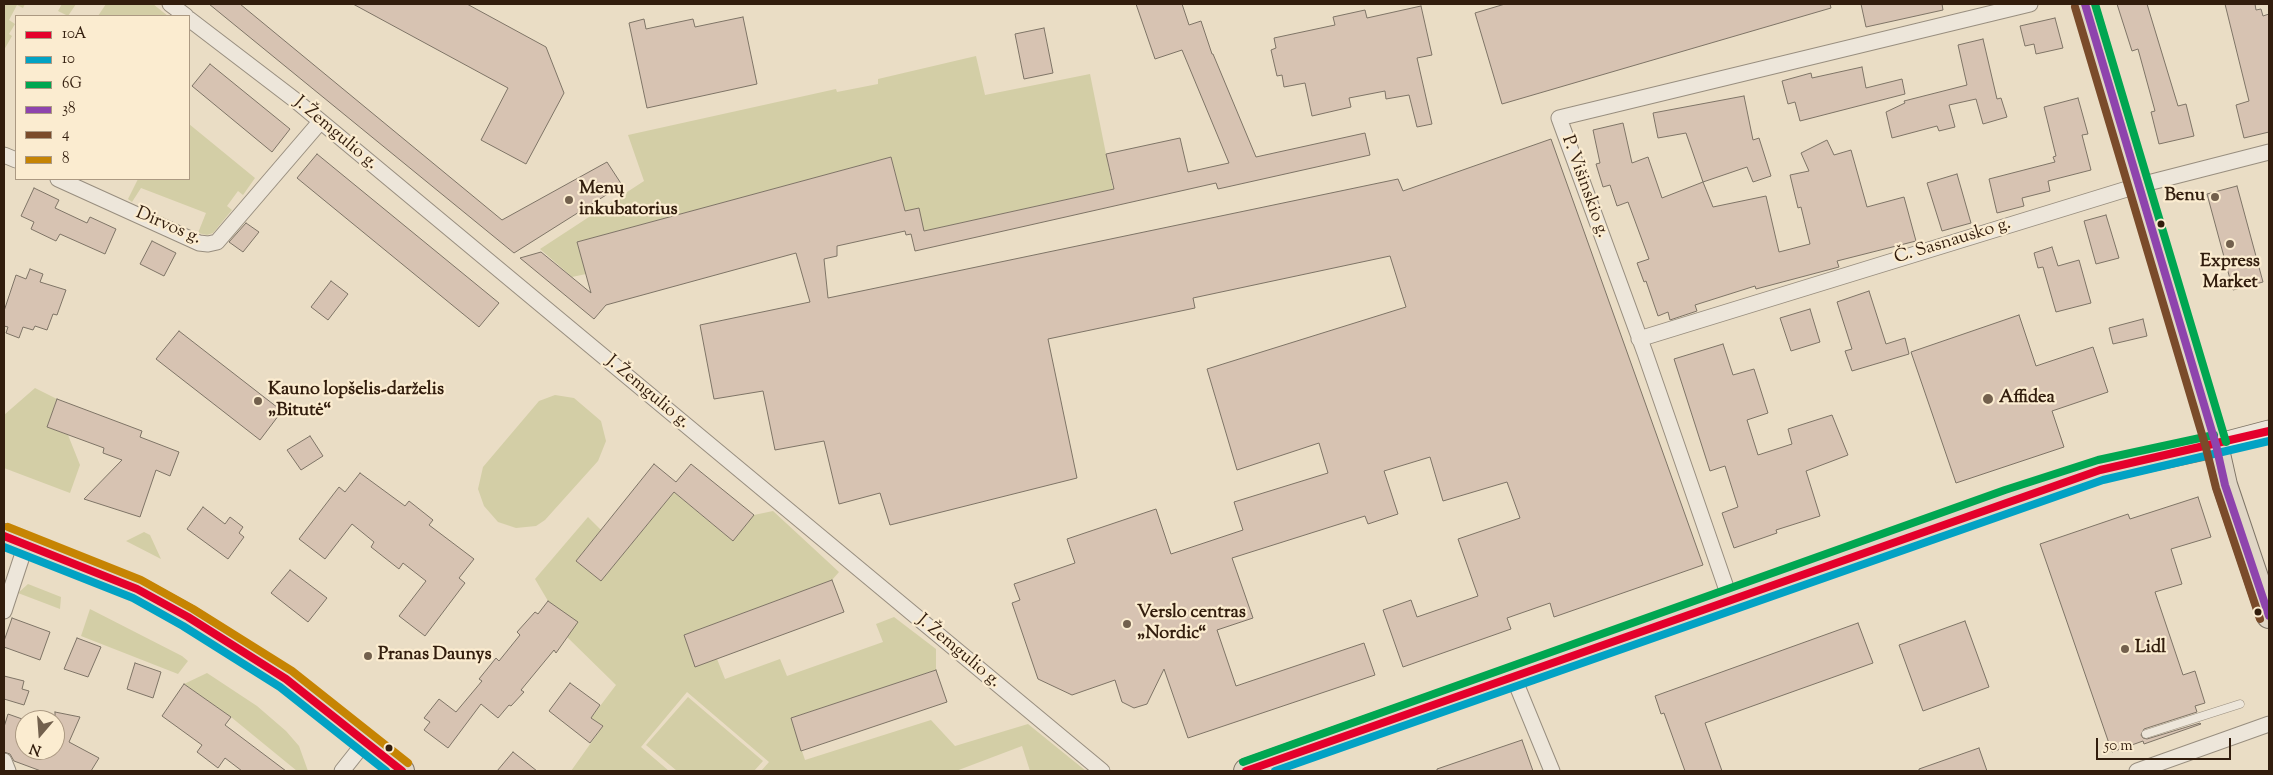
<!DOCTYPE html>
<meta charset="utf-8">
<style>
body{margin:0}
#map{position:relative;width:2273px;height:775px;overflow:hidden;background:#eaddc5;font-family:"Sorts Mill Goudy",serif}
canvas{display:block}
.frame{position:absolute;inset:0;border:5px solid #321d0d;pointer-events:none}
.legend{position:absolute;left:15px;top:15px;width:175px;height:165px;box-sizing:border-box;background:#fbecd0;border:1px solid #ab9982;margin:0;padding:6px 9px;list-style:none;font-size:15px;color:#321d0d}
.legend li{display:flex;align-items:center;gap:10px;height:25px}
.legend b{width:25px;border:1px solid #ab9982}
.north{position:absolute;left:15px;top:710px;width:50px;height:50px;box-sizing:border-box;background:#fbecd0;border:1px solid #ab9982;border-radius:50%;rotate:198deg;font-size:14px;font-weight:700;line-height:20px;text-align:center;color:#321d0d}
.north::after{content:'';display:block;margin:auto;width:18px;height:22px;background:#72604d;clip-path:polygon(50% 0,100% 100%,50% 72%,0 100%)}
.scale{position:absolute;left:2096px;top:738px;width:135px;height:22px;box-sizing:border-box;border:2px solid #321d0d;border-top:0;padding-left:6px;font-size:15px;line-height:18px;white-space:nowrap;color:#321d0d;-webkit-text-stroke:4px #fbecd0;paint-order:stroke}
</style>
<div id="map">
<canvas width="2273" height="775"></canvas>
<div class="frame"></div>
<ul class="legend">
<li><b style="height:6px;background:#e4002b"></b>10A</li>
<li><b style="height:6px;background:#02a2c4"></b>10</li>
<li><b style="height:6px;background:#00a651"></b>6G</li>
<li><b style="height:6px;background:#8e44ad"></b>38</li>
<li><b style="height:6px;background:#7a4b2a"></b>4</li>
<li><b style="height:6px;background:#c68403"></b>8</li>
</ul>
<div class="north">N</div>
<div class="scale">50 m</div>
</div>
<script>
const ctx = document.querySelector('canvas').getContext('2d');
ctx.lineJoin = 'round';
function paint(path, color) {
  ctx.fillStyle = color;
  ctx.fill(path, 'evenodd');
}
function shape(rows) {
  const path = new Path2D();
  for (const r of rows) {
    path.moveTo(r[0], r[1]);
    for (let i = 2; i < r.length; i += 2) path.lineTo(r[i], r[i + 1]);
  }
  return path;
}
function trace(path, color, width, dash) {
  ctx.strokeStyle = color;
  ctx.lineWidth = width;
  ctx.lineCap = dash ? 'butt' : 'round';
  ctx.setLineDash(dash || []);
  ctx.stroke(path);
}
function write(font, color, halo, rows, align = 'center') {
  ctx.font = font + ' "Sorts Mill Goudy",serif';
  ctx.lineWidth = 4.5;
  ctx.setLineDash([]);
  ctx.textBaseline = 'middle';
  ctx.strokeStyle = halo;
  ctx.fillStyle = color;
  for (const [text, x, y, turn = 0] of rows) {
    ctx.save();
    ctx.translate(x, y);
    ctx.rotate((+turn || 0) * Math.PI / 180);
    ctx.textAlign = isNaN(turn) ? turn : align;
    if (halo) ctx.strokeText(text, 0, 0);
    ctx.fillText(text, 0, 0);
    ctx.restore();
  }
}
const green = shape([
 [4,4,25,4,23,8,17,5,9,20,15,24,9,34,12,36,4,50],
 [62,4,76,4,68,16,58,11],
 [106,4,153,4,168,16,98,16],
 [976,56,985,95,1090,74,1113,189,924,231,905,211,891,157,577,242,586,274,572,277,540,249,644,181,628,135,836,89,837,92,878,84,878,79],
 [189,124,255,178,243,195,238,191,227,206,232,210,213,233,207,235,198,233,206,213,141,188,132,202,128,199,138,179,189,179],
 [35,388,57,399,47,427,68,435,80,465,70,493,4,468,4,415],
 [555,395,574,398,601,421,606,441,598,461,545,520,536,526,516,528,498,522,484,506,478,489,483,467,539,401],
 [674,492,733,541,754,515,773,511,839,572,832,580,684,635,695,666,717,659,725,679,780,659,787,676,883,642,876,624,894,617,936,649,936,670,791,718,805,760,931,720,955,746,1028,724,1086,771,1030,771,1022,746,956,771,761,771,769,762,687,692,641,747,669,771,571,771,603,726,591,718,616,685,566,636,577,622,548,601,535,579,588,517,601,530,576,561,601,581],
 [144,532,150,535,161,559,126,541],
 [28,584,61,597,60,609,18,593],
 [90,609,182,656,188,661,178,674,81,636],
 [207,673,257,706,286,731,299,746,308,771,297,771,231,717,184,684],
 [688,697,763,761,754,771,677,771,646,745]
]);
const building = shape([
 [209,4,240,4,502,220,607,162,622,185,514,253,209,4],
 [353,4,467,4,546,47,564,93,526,164,481,140,508,88,353,4],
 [1136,4,1182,4,1189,25,1201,21,1212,54,1213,54,1256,157,1365,133,1370,155,1218,189,1216,183,915,251,911,234,906,235,905,231,837,246,837,256,824,259,828,298,1398,179,1403,191,1551,139,1703,565,1554,617,1550,603,1507,618,1511,629,1403,667,1383,610,1411,600,1417,617,1478,596,1458,539,1520,518,1507,482,1443,501,1430,457,1384,471,1398,514,1368,524,1365,516,1232,558,1253,618,1217,630,1236,686,1364,643,1375,675,1188,738,1164,669,1147,704,1134,708,1122,702,1115,680,1072,695,1038,679,1012,603,1020,600,1014,584,1075,563,1067,539,1156,509,1171,554,1243,530,1234,502,1328,473,1319,443,1237,470,1207,369,1406,307,1390,256,1193,298,1195,308,1048,339,1077,478,890,525,880,493,839,504,824,441,775,450,763,391,714,399,700,325,810,302,796,253,606,305,594,319,520,258,541,252,591,293,577,242,891,157,905,211,919,208,924,231,1114,189,1106,154,1180,138,1188,172,1229,163,1182,50,1155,59,1136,4],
 [1505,4,1830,4,1831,8,1502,104,1475,13,1505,4],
 [1861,4,1942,4,1943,10,1866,27,1861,4],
 [2117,4,2147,4,2178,106,2186,104,2194,136,2159,144,2151,112,2155,111,2138,49,2132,51,2117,4],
 [2225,4,2255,4,2256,10,2261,9,2263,16,2269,14,2269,132,2244,138,2236,105,2249,101,2225,4],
 [1421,6,1432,55,1417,58,1432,124,1417,127,1409,95,1386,99,1385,91,1349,98,1351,107,1312,116,1305,83,1284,87,1282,75,1277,76,1271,50,1276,48,1274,38,1335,25,1333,17,1365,10,1367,18,1421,6],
 [743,17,757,84,647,108,629,23,644,19,646,29,693,19,695,27,743,17],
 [2055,18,2063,48,2036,54,2034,44,2025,46,2020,26,2055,18],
 [1044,28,1053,73,1024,79,1015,34,1044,28],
 [1983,39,1997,99,2001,98,2007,117,1983,124,1976,99,1949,105,1955,127,1939,131,1937,126,1892,138,1886,112,1905,103,1904,101,1967,85,1958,45,1983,39],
 [210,64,290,129,272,152,192,86,210,64],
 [1862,67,1866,88,1902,79,1905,94,1800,121,1795,102,1788,104,1782,81,1811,73,1812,78,1862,67],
 [1744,96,1753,140,1759,138,1771,176,1753,182,1747,167,1703,182,1713,207,1766,196,1779,252,1810,244,1801,207,1798,208,1790,175,1809,171,1801,153,1827,140,1834,155,1851,150,1867,207,1904,197,1916,241,1837,261,1839,267,1756,289,1755,286,1695,305,1697,311,1670,320,1668,312,1658,316,1646,281,1644,282,1637,263,1649,259,1628,202,1617,206,1610,185,1603,187,1596,164,1600,163,1593,130,1623,123,1632,163,1648,157,1662,198,1703,182,1686,133,1658,138,1653,113,1744,96],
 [2078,98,2088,134,2082,135,2091,170,2048,181,2050,191,2022,198,2024,206,1997,213,1989,179,2055,162,2053,157,2056,156,2044,107,2078,98],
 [317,154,499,303,479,327,297,178,317,154],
 [1957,174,1971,223,1942,231,1927,183,1957,174],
 [2237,186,2263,282,2233,290,2207,194,2237,186],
 [34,188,59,200,55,208,87,223,90,217,116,229,105,254,60,234,56,241,31,229,34,222,21,216,34,188],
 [2106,215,2119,258,2096,264,2084,221,2106,215],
 [246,223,259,232,243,252,229,242,246,223],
 [152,241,176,253,164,276,140,264,152,241],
 [2052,247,2058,266,2079,260,2091,303,2056,312,2043,267,2038,268,2034,253,2052,247],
 [30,269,43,274,40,282,66,290,57,315,53,314,47,330,35,326,33,330,23,327,19,338,6,333,8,327,4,326,4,311,16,275,26,279,30,269],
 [331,281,348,294,328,320,311,307,331,281],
 [1869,291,1886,344,1905,338,1909,354,1852,371,1845,351,1852,349,1837,302,1869,291],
 [1810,309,1820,342,1791,351,1780,318,1810,309],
 [2019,315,2036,366,2093,347,2108,392,2052,411,2064,447,1956,483,1911,352,2019,315],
 [2143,319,2147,336,2113,344,2109,328,2143,319],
 [179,331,282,411,260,440,156,359,179,331],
 [1723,344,1733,375,1754,369,1768,413,1747,420,1758,455,1792,444,1788,429,1832,415,1848,455,1806,471,1820,516,1776,530,1777,533,1734,548,1722,513,1738,507,1725,466,1710,471,1674,359,1723,344],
 [57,399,142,431,140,437,179,452,170,476,156,470,140,517,84,499,122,460,103,453,104,448,47,427,57,399],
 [310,436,323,456,301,470,287,450,310,436],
 [654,464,676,482,691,464,754,515,733,541,674,492,601,581,576,561,654,464],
 [360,473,405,506,409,501,433,520,429,525,474,559,459,578,465,583,425,636,399,616,426,581,403,563,399,569,371,547,374,542,352,524,325,559,299,539,339,487,345,492,360,473],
 [2198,497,2211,537,2171,549,2182,584,2155,592,2183,675,2195,671,2205,703,2195,706,2197,712,2144,729,2141,735,2143,738,2147,739,2200,723,2201,724,2144,744,2143,741,2112,752,2040,544,2128,514,2130,519,2198,497],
 [203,507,225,524,230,517,243,527,239,533,244,537,228,559,187,529,203,507],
 [290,570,327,598,308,622,271,593,290,570],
 [832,580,844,612,695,667,684,635,832,580],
 [548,601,578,622,556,653,554,650,521,690,524,692,511,706,509,705,498,718,481,704,448,748,424,730,430,722,424,718,439,699,456,712,482,681,479,679,496,658,499,661,520,635,517,632,535,612,538,614,548,601],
 [12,618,50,632,40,660,4,647,4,641,12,618],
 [1965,621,1989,687,1923,711,1899,645,1965,621],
 [1858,623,1873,663,1705,723,1722,771,1685,771,1664,713,1661,714,1655,696,1858,623],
 [77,638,101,647,88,677,64,669,77,638],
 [135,663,161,672,153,698,127,689,135,663],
 [936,670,947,702,801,751,791,718,936,670],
 [4,676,24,681,22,689,29,691,24,705,4,699,4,676],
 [570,683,600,705,591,718,603,726,590,743,549,711,570,683],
 [184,684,231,717,225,725,286,771,242,771,225,758,218,768,197,752,202,745,162,716,184,684],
 [55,712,80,717,69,742,99,758,91,771,41,771,14,761,10,754,4,752,4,727,8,714,25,720,25,750,55,750,55,712],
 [1522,740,1533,771,1437,771,1437,769,1522,740],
 [1979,748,1987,771,1919,771,1919,769,1979,748],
 [513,752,537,771,497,771,513,752]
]);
const lane = shape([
 [2146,734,2240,704]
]);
const street = shape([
 [170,4,186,16],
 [189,19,295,100,1102,771],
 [4,155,16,160],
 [58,179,199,243,208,244,217,242,320,122],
 [1639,339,2140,185,2269,152],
 [1730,599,1645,353,1559,118,2030,4],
 [4,611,26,544],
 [1513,676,1552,771],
 [4,761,8,771],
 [342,771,365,742],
 [2137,771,2269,724]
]);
const secondary = shape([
 [2216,445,2269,431]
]);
const primary = shape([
 [2085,4,2216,445,2225,485,2269,616],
 [4,536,137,589,188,617,286,679,402,771],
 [1246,771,2008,500,2100,470,2216,445]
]);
const bus1 = shape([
 [4,536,137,589,188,617,286,679,402,771],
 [1246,771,2100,470,2269,431]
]);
const bus2 = shape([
 [4,547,133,598,183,626,280,687,386,771],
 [1275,771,2103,480,2269,441]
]);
const bus3 = shape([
 [2095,4,2226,442],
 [1243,762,2005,490,2098,460,2214,435]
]);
const bus4 = shape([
 [2085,4,2216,445,2225,485,2269,616]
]);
const bus5 = shape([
 [2075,7,2206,448,2216,488,2260,619]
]);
const bus6 = shape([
 [8,527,141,580,193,609,292,671,408,763]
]);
const markers = [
 [2215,197,5,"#72604d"],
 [569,200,5,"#72604d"],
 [2161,224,4.5,"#321d0d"],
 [2230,244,5,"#72604d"],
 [1988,399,6,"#72604d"],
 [258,401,5,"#72604d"],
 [2258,612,4.5,"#321d0d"],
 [1127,624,5,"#72604d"],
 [2125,649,5,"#72604d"],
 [368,656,5,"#72604d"],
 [389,748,4.5,"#321d0d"]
];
const streetNames = [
 ["J. Žemgulio g.",335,134,40],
 ["P. Višinskio g.",1584,187,70],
 ["Dirvos g.",168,227,23],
 ["Č. Sasnausko g.",1953,242,-17],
 ["J. Žemgulio g.",647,393,40],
 ["J. Žemgulio g.",958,652,40]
];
const poiNames = [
 ["Menų",579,190],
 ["inkubatorius",579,211],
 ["Benu",2205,197,"right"],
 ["Express",2230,263,"center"],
 ["Market",2230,284,"center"],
 ["Kauno lopšelis-darželis",268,391],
 ["„Bitutė“",268,412],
 ["Affidea",1999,399],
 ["Verslo centras",1137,614],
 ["„Nordic“",1137,635],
 ["Lidl",2135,649],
 ["Pranas Daunys",378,656]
];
paint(green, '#d3cea6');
paint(building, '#d7c3b2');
trace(building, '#7e7466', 1);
trace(lane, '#988e7f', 9);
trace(street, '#988e7f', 17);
trace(secondary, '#7e7466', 23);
trace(primary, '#7e7466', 26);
trace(lane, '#ede6da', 8);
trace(street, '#ede6da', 15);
trace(secondary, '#ede6da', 21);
trace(primary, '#e0d6c5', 24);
trace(bus1, '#e4002b', 8);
trace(bus2, '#02a2c4', 8);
trace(bus3, '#00a651', 8);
trace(bus4, '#8e44ad', 8);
trace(bus5, '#7a4b2a', 8);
trace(bus6, '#c68403', 8);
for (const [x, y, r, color] of markers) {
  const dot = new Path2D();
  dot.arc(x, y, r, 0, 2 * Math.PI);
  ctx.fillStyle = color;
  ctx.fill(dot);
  trace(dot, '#fbecd0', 2);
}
write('18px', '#321d0d', '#fbecd0', streetNames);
write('bold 18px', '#321d0d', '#fbecd0', poiNames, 'left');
</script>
